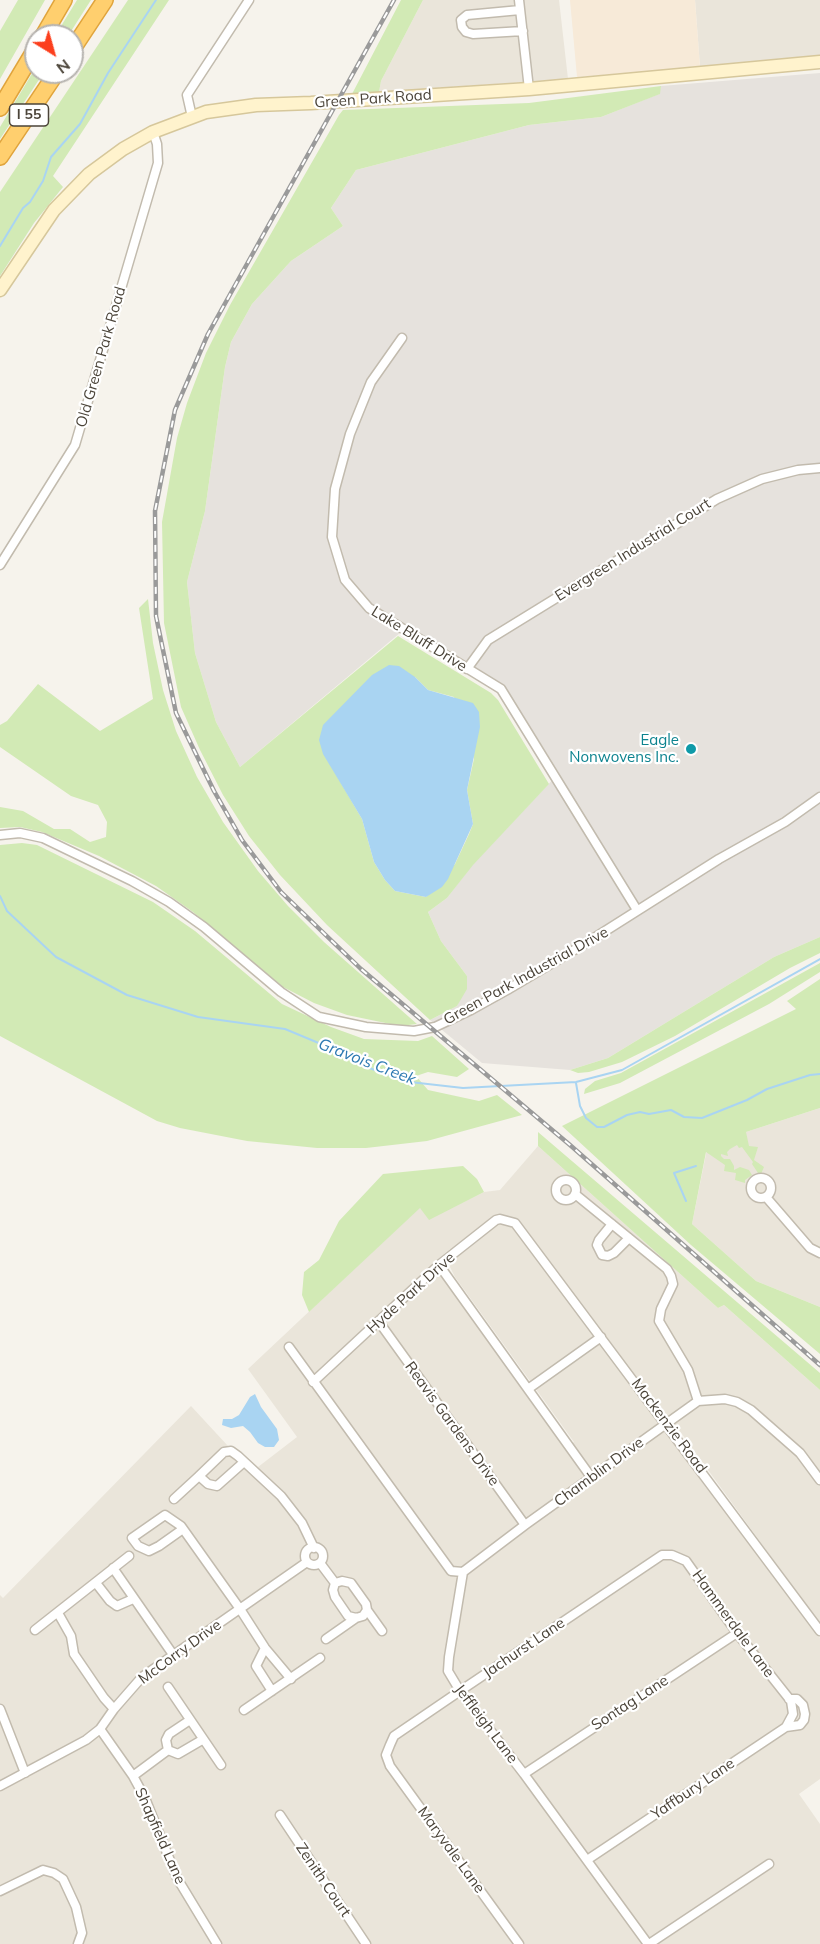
<!DOCTYPE html>
<style>
body{margin:0}
#map{position:relative;width:820px;height:1944px;overflow:hidden;background:#f6f3ec;font-family:Mulish,sans-serif}
canvas{display:block}
.north{position:absolute;left:24px;top:24px;width:60px;height:60px;box-sizing:border-box;background:#fff;border:2px solid #b7b4b0;border-radius:50%;rotate:143deg;font-size:16px;font-weight:700;line-height:24px;text-align:center;color:#4b4439}
.north::after{content:'';display:block;margin:auto;width:21px;height:27px;background:#fc3f1d;clip-path:polygon(50% 0,100% 100%,50% 72%,0 100%)}
</style>
<div id="map">
<canvas width="820" height="1944"></canvas>
<div class="north">N</div>
</div>
<script>
const ctx = document.querySelector('canvas').getContext('2d');
ctx.lineJoin = 'round';
function paint(path, color) {
  ctx.fillStyle = color;
  ctx.fill(path, 'evenodd');
}
function shape(rows) {
  const path = new Path2D();
  for (const r of rows) {
    if (r.length === 3) {
      path.moveTo(r[0] + r[2], r[1]);
      path.arc(r[0], r[1], r[2], 0, 2 * Math.PI);
      continue;
    }
    path.moveTo(r[0], r[1]);
    for (let i = 2; i < r.length; i += 2) path.lineTo(r[i], r[i + 1]);
  }
  return path;
}
function trace(path, color, width, dash) {
  ctx.strokeStyle = color;
  ctx.lineWidth = width;
  ctx.lineCap = dash ? 'butt' : 'round';
  ctx.setLineDash(dash || []);
  ctx.stroke(path);
}
function write(font, color, halo, rows, align = 'center') {
  ctx.font = font + ' Mulish,sans-serif';
  ctx.lineWidth = 4.5;
  ctx.setLineDash([]);
  ctx.textBaseline = 'middle';
  ctx.strokeStyle = halo;
  ctx.fillStyle = color;
  for (const [text, x, y, turn = 0] of rows) {
    ctx.save();
    ctx.translate(x, y);
    ctx.rotate((+turn || 0) * Math.PI / 180);
    ctx.textAlign = isNaN(turn) ? turn : align;
    if (halo) ctx.strokeText(text, 0, 0);
    ctx.fillText(text, 0, 0);
    ctx.restore();
  }
}
const residential = shape([
 [423,0,559,0,568,79,379,92,381,81],
 [695,0,820,0,820,57,700,67],
 [820,1108,820,1307,756,1281,692,1224,707,1149,746,1132],
 [538,1146,718,1308,724,1305,820,1390,820,1624,679,1430,660,1409,820,1638,820,1779,799,1794,820,1824,820,1944,0,1944,0,1595,3,1598,191,1406,228,1446,235,1447,258,1467,297,1437,248,1369,420,1207,429,1219,484,1192,500,1190],
 [450,1249,456,1257,451,1262,450,1267,455,1277,574,1442,567,1447,434,1262]
]);
const commercial = shape([
 [570,0,695,0,700,67,577,77]
]);
const industrial = shape([
 [820,73,820,937,774,957,608,1058,570,1070,482,1063,430,1020,457,1006,467,976,441,941,428,912,447,898,472,865,559,773,509,693,502,684,407,627,240,767,216,722,195,653,187,582,205,511,225,367,231,342,252,304,291,261,343,226,331,208,356,170,529,125,601,117,659,94,661,86]
]);
const green = shape([
 [18,0,45,0,0,79,0,31],
 [77,0,91,0,68,36,55,36],
 [128,0,169,0,53,176,63,187,34,223,0,276,0,192],
 [401,0,423,0,381,81,379,92,352,94],
 [36,67,36,72,44,72,0,139,0,127],
 [661,86,660,94,601,117,529,125,356,170,331,208,343,226,291,261,252,304,231,342,225,367,205,511,187,582,195,653,216,722,240,767,398,636,491,693,498,700,549,784,473,865,447,898,428,912,441,941,467,976,467,989,457,1006,430,1020,327,925,280,875,249,836,223,795,200,750,181,707,164,623,162,522,177,438,187,403,206,353,230,305,339,115,343,110,529,103],
 [415,677,428,690,454,697,474,759,467,790,473,824,469,834,455,864,426,897,395,891,385,880,374,862,362,819,324,754],
 [148,599,153,643,163,690,176,731,197,777,223,822,258,871,288,906,324,942,417,1024,400,1026,347,1015,314,1003,283,987,193,912,156,886,99,856,42,832,20,827,0,828,0,807,23,811,54,829,70,829,90,842,106,837,107,822,98,805,71,796,0,747,0,725,7,721,38,684,100,731,153,699,139,608],
 [22,843,37,845,153,902,195,931,282,1004,331,1027,364,1039,418,1041,432,1036,469,1069,457,1077,428,1072,416,1076,428,1090,479,1101,497,1095,522,1115,427,1141,366,1148,317,1148,247,1141,180,1128,157,1121,0,1036,0,845],
 [820,937,820,953,790,968,675,1036,622,1062,589,1072,578,1073,570,1070,608,1058,774,957],
 [820,963,820,972,769,1004,620,1083,584,1094,585,1089,595,1081,621,1073],
 [820,979,820,1108,746,1132,749,1146,758,1147,754,1160,764,1167,761,1174,758,1173,752,1164,753,1162,742,1147,739,1148,737,1145,730,1149,727,1152,728,1156,721,1154,721,1156,724,1159,730,1159,734,1166,734,1170,740,1167,749,1170,752,1175,745,1180,745,1183,735,1180,736,1173,724,1171,725,1165,706,1152,692,1224,756,1281,820,1307,820,1354,691,1245,562,1126,796,1009,787,1001],
 [538,1132,820,1373,820,1390,724,1305,718,1308,538,1146],
 [463,1166,477,1179,484,1192,429,1220,420,1208,309,1312,302,1295,304,1272,319,1260,339,1221,383,1174]
]);
const water = shape([
 [389,665,399,666,415,677,428,690,473,703,479,712,480,727,467,790,473,824,448,879,442,887,426,897,395,891,385,880,374,862,362,819,323,754,319,740,323,725,372,675],
 [255,1394,261,1407,277,1429,279,1440,274,1447,265,1447,258,1443,250,1432,243,1426,231,1428,222,1425,223,1419,232,1419,239,1415,250,1397]
]);
const stream = shape([
 [0,246,23,208,30,202,43,181,51,157,80,124,108,73,156,0],
 [0,896,7,911,56,957,127,995,198,1017,285,1029,333,1049,372,1069,410,1082,463,1088,576,1082,622,1070,820,959],
 [576,1083,580,1106,586,1118,597,1127,604,1127,627,1115,640,1112,649,1114,671,1110,684,1117,702,1118,747,1100,767,1089,810,1075,820,1074],
 [686,1201,674,1173,696,1166]
]);
const street = shape([
 [519,0,529,89],
 [520,10,467,15,461,20,462,27,466,32,473,34,523,31],
 [192,117,187,95,249,0],
 [402,338,371,382,350,434,335,489,332,537,345,580,369,608,501,689,637,910],
 [0,565,75,445,158,163,157,144,153,132],
 [467,669,488,640,717,499,762,479,798,470,820,468],
 [0,835,20,833,43,838,132,881,169,902,204,927,281,992,319,1017,366,1027,414,1031,435,1027,471,1010,507,990,591,940,719,859,785,822,820,797],
 [761,1188,10],
 [566,1190,10],
 [575,1194,667,1269,671,1276,673,1284,661,1309,659,1321,688,1370,698,1401],
 [766,1197,810,1248,820,1253],
 [612,1224,599,1240,597,1245,602,1255,608,1256,614,1253,629,1238],
 [439,1265,591,1477],
 [379,1322,525,1525],
 [289,1347,451,1571,463,1572,449,1657,448,1671,460,1691,524,1774,648,1944],
 [313,1382,439,1265,496,1220,500,1219,515,1223,820,1631],
 [528,1389,601,1337],
 [244,1462,217,1486,208,1484,199,1476,224,1452,231,1451,238,1456,281,1496,302,1523,314,1548],
 [174,1499,199,1476],
 [183,1529,159,1546,149,1551,138,1546,132,1538,165,1515,181,1526,186,1533,240,1609,265,1648,291,1679],
 [314,1556,9],
 [320,1563,335,1583,342,1581,351,1583,366,1604,367,1610,363,1616,356,1618,348,1616,335,1597,333,1590,335,1583],
 [113,1568,174,1656],
 [463,1572,525,1525,698,1401,725,1399,737,1402,751,1410,800,1453,820,1480],
 [96,1583,110,1601,117,1606,133,1599],
 [367,1610,382,1631],
 [58,1613,71,1636,74,1654,104,1698,114,1709],
 [35,1630,129,1556],
 [326,1639,356,1618],
 [265,1648,256,1666,272,1691],
 [168,1687,221,1765],
 [0,1709,25,1773],
 [244,1710,320,1658],
 [786,1727,800,1725,804,1720,805,1714,803,1705,797,1699,789,1699],
 [100,1729,133,1776,145,1798,177,1878,217,1944],
 [168,1750,166,1740,169,1734,190,1720],
 [168,1750,178,1754,202,1740],
 [524,1774,737,1633],
 [133,1776,168,1750],
 [0,1786,86,1740,100,1729,114,1709,142,1677,307,1562],
 [280,1815,366,1944],
 [0,1891,43,1870,54,1873,63,1879,76,1907,82,1933,78,1944],
 [519,1944,390,1766,386,1755,390,1745,394,1736,460,1691,662,1555,672,1555,686,1561,737,1633,791,1701,793,1714,786,1727,587,1860],
 [649,1944,769,1864]
]);
const secondary = shape([
 [0,290,54,210,89,174,123,149,153,132,206,112,256,105,311,103,529,89,820,62]
]);
const highway = shape([
 [43,36,64,0],
 [72,50,105,0],
 [0,108,36,48],
 [0,157,57,72]
]);
const rail = shape([
 [394,0,208,334,175,410,155,511,156,616,176,713,214,791,242,840,281,892,361,969,570,1145,820,1365]
]);
const markers = [
 [691,749,6,"#0f9aa8"]
];
const shields = [
 [29,115,39]
];
const shieldNames = [
 ["I 55",29,115]
];
const streetNames = [
 ["Green Park Road",373,99,-4],
 ["Old Green Park Road",101,357,-74],
 ["Evergreen Industrial Court",633,550,-32],
 ["Lake Bluff Drive",419,639,32],
 ["Green Park Industrial Drive",526,976,-29],
 ["Hyde Park Drive",411,1293,-42],
 ["Reavis Gardens Drive",452,1424,54],
 ["Mackenzie Road",669,1426,53],
 ["Chamblin Drive",599,1472,-36],
 ["Hammerdale Lane",733,1624,54],
 ["Jachurst Lane",524,1648,-34],
 ["McCorry Drive",180,1652,-36],
 ["Sontag Lane",630,1703,-33],
 ["Jeffleigh Lane",486,1724,53],
 ["Yaffbury Lane",693,1789,-34],
 ["Shapfield Lane",160,1836,66],
 ["Maryvale Lane",451,1850,54],
 ["Zenith Court",323,1880,56]
];
const cultureNames = [
 ["Eagle",679,740],
 ["Nonwovens Inc.",679,757]
];
const waterNames = [
 ["Gravois Creek",367,1062,21]
];
paint(residential, '#eae5da');
paint(commercial, '#f7ead8');
paint(industrial, '#e6e2dd');
paint(green, '#d2eab5');
paint(water, '#a9d4f2');
trace(stream, '#a9d4f2', 2);
trace(street, '#c2bbae', 11);
trace(secondary, '#d6c79b', 15);
trace(highway, '#e0a43c', 18);
trace(street, '#fff', 8);
trace(secondary, '#fff3cd', 12);
trace(highway, '#ffcf6e', 15);
trace(rail, '#9a9a9a', 4.5);
trace(rail, '#fff', 2, [7]);
for (const [x, y, r, color] of markers) {
  const dot = new Path2D();
  dot.arc(x, y, r, 0, 2 * Math.PI);
  ctx.fillStyle = color;
  ctx.fill(dot);
  trace(dot, '#fff', 2);
}
for (const [x, y, w] of shields) {
  const box = new Path2D();
  box.roundRect(x - w / 2, y - 11, w, 22, 4.5);
  ctx.fillStyle = '#fff';
  ctx.fill(box);
  trace(box, '#4b4439', 1.5);
}
write('bold 14px', '#4b4439', null, shieldNames);
write('15px', '#4b4439', '#fff', streetNames);
write('15px', '#0d838f', '#fff', cultureNames, 'right');
write('italic 16px', '#2e7ab2', '#fff', waterNames);
</script>
